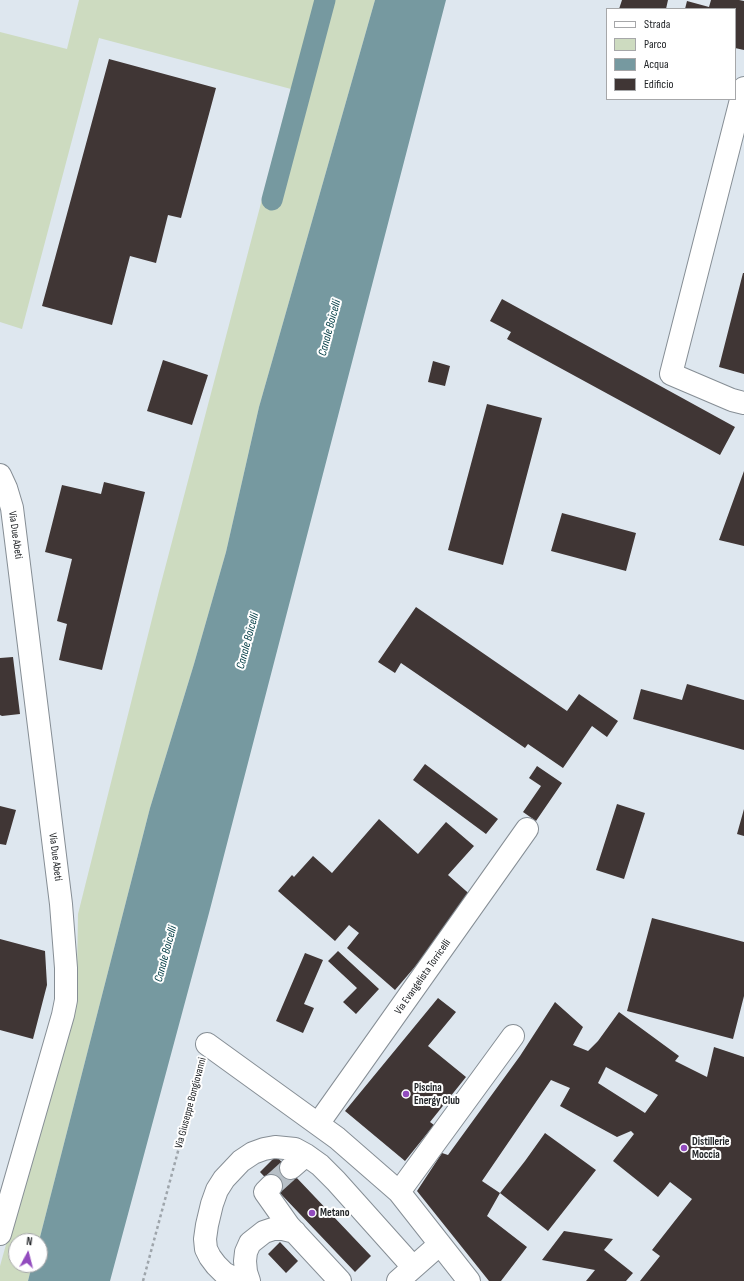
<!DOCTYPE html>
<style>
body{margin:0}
#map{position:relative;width:744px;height:1281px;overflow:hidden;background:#dee7ef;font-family:"Sofia Sans Condensed",sans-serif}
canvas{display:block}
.legend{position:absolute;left:606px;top:8px;width:130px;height:92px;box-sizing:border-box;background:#fff;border:1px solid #a6a7a9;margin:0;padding:5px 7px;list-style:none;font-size:12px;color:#212427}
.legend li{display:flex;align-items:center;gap:8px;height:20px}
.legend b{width:20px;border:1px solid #a6a7a9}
.north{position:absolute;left:8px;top:1233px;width:40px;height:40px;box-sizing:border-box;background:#fff;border:1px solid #a6a7a9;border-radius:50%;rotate:7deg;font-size:11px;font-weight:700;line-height:16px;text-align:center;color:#212427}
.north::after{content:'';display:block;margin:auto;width:14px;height:18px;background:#924bbe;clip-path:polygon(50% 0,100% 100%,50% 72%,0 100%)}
</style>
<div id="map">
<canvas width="744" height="1281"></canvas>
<ul class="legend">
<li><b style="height:5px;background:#fff"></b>Strada</li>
<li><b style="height:11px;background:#cddbc0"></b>Parco</li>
<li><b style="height:11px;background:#7699a0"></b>Acqua</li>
<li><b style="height:11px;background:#403635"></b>Edificio</li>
</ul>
<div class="north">N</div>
</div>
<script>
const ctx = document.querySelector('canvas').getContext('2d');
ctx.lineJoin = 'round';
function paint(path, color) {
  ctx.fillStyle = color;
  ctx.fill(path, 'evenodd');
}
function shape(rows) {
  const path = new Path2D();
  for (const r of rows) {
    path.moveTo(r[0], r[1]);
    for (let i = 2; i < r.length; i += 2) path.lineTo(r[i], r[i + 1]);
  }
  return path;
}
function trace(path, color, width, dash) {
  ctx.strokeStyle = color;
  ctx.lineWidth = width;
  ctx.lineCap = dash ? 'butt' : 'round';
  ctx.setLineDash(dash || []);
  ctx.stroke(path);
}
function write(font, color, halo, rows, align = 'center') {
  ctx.font = font + ' "Sofia Sans Condensed",sans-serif';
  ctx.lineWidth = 4;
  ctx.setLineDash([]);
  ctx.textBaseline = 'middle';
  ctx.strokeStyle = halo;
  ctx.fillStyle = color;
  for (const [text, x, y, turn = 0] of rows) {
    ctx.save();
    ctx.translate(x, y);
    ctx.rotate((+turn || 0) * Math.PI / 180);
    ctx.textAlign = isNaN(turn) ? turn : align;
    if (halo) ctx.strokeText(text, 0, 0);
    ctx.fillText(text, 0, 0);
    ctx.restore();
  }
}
const green = shape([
 [79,0,375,0,259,407,226,552,194,664,150,808,39,1241,16,1241,16,1265,32,1265,28,1281,0,1281,0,1266,72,1009,77,973,78,914,159,591,291,89,99,38,22,329,0,322,0,32,67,49]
]);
const water = shape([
 [375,0,446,0,209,913,110,1281,28,1281,32,1265,40,1265,40,1241,39,1241,150,808,194,664,226,552,259,407]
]);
const canal = shape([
 [272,200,325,0]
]);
const building = shape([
 [622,0,668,0,666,9,619,9],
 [711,0,739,0,744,1,744,50,735,48,735,9,685,9,687,1,709,7],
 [109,59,216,88,181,218,168,215,156,263,130,256,112,325,42,306],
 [743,273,744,273,744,374,719,367],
 [502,299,735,427,720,455,507,339,511,332,490,321],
 [163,360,208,375,192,425,147,411],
 [433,361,450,366,445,386,428,382],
 [487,404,542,418,503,565,448,550],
 [744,471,744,546,719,540],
 [104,482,145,492,102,670,59,660,67,624,57,621,72,559,45,552,62,485,101,494],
 [562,513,636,533,626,571,551,551],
 [416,607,567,711,579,694,618,721,607,737,592,726,563,768,528,744,525,748,401,663,395,673,378,662],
 [13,657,20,714,2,716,0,715,0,658],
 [687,684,744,700,744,750,633,719,641,689,682,700],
 [425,764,498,819,486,834,413,780],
 [537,766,562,783,536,821,523,812,541,786,529,778],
 [617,804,645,813,624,879,596,870],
 [0,806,16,810,6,845,0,844],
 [744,809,744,836,737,834],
 [379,819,418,854,446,822,474,846,448,875,474,898,395,990,347,948,359,933,349,925,335,941,278,891,292,875,294,877,313,856,332,873],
 [652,918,744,942,744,996,733,1039,627,1011],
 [0,939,45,951,47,985,33,1039,0,1030],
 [338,951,379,989,356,1014,343,1002,357,988,328,961],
 [305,953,323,960,304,1004,314,1008,303,1033,276,1021],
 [438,998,456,1012,428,1046,466,1077,430,1122,434,1125,405,1161,345,1111],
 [555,1002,583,1027,573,1045,588,1051,598,1041,619,1012,679,1056,675,1061,707,1077,714,1047,744,1057,744,1281,640,1281,660,1256,652,1250,692,1199,670,1182,658,1197,613,1161,634,1134,631,1131,617,1137,560,1106,570,1088,551,1080,482,1181,500,1193,487,1216,527,1247,501,1281,489,1281,417,1191,442,1153,448,1155,520,1056],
 [606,1067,658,1095,645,1113,598,1083],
 [545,1133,596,1170,548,1231,500,1193,525,1161],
 [276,1156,371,1256,355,1272,260,1172],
 [564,1231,613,1239,604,1250,633,1273,626,1281,586,1281,595,1270,542,1260],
 [280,1242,298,1261,286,1273,268,1254]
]);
const minorTunnel = shape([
 [271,1186,291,1168]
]);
const path = shape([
 [143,1281,201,1066]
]);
const minor = shape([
 [744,88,671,374,732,400,744,403],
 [0,475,6,488,12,508,61,904,66,968,66,1000,63,1015,0,1234],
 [207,1044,337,1138,399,1192,469,1281],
 [318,1124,527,829],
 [291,1168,306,1155],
 [271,1186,265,1192,289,1226,340,1281],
 [399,1192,513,1036],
 [239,1281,224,1273,216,1265,210,1257,206,1249,205,1239,207,1225,212,1204,217,1190,224,1179,241,1161,253,1153,264,1149,275,1147,295,1149,306,1155,320,1165,336,1181,413,1267],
 [249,1281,246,1272,245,1261,246,1252,250,1243,264,1232,273,1229,283,1229,295,1232],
 [398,1281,440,1244]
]);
const markers = [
 [406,1094,4,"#924bbe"],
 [684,1148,4,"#924bbe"],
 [312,1213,4,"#924bbe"]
];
const streetNames = [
 ["Via Due Abeti",15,535,82],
 ["Via Due Abeti",55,857,83],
 ["Via Evangelista Torricelli",423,977,-55],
 ["Via Giuseppe Bongiovanni",191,1103,-75]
];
const poiNames = [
 ["Piscina",414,1088],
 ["Energy Club",414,1101],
 ["Distillerie",692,1142],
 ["Moccia",692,1155],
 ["Metano",320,1213]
];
const waterNames = [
 ["Canale Boicelli",330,328,-75],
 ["Canale Boicelli",248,641,-75],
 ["Canale Boicelli",166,954,-75]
];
paint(green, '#cddbc0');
paint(water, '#7699a0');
trace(canal, '#7699a0', 21);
paint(building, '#403635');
trace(minorTunnel, '#b8c0c7', 22, [22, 11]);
trace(minor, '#868e95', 24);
trace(path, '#9ea5ab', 2.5, [3, 3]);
trace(minor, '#fff', 22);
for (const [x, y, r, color] of markers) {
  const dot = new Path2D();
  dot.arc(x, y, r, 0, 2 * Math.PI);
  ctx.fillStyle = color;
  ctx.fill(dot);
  trace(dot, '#fff', 1.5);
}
write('11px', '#212427', '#fff', streetNames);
write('bold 11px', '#212427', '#fff', poiNames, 'left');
write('italic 12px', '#013c44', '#fff', waterNames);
</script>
